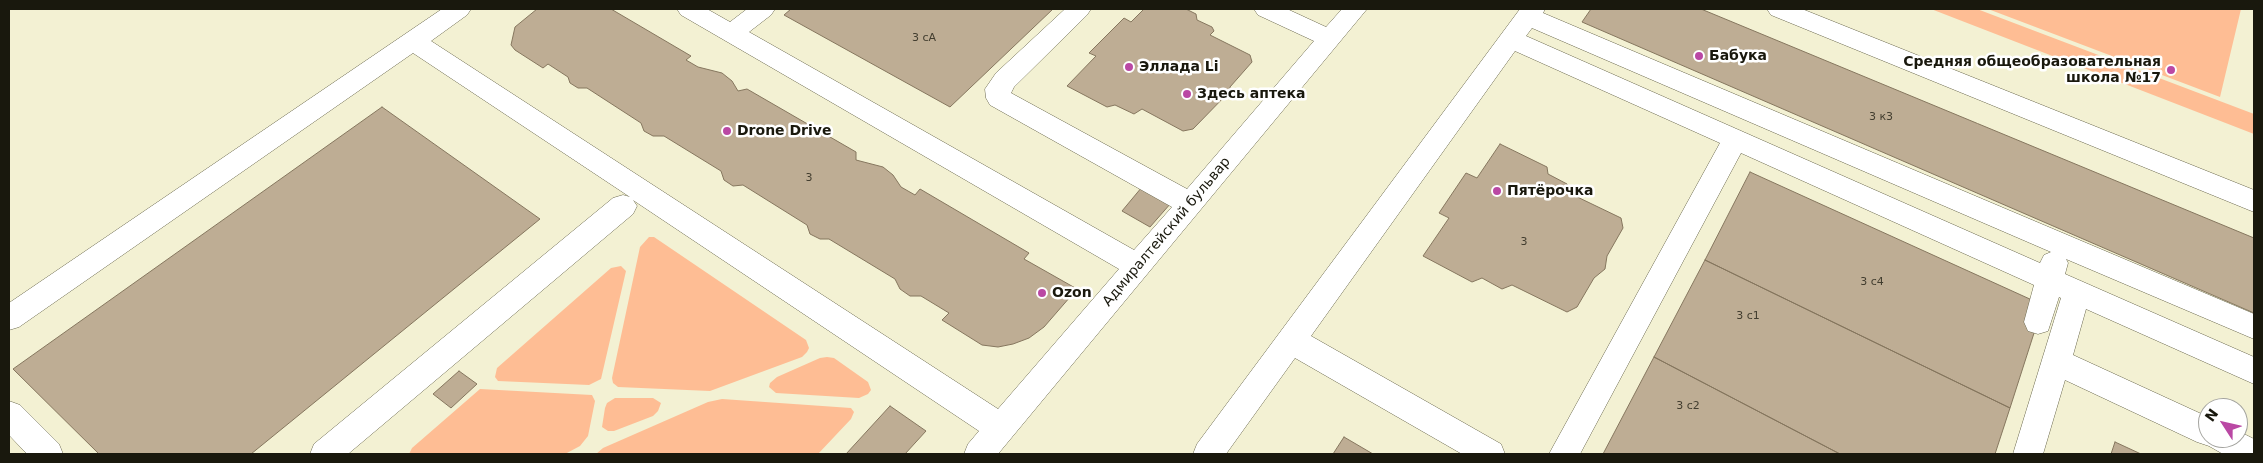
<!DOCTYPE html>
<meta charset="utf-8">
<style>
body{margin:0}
#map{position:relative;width:2263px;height:463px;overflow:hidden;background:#f3f1d3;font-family:"DejaVu Sans",sans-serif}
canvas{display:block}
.frame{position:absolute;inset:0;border:10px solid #19180d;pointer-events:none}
.north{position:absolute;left:2198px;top:398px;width:50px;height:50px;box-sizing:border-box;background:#fff;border:1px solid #a3a39e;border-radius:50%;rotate:305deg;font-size:14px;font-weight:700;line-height:20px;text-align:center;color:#19180d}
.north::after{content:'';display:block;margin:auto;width:18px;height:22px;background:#ba48a4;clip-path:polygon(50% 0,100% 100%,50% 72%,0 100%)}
</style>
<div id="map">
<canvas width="2263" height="463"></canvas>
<div class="frame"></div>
<div class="north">N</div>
</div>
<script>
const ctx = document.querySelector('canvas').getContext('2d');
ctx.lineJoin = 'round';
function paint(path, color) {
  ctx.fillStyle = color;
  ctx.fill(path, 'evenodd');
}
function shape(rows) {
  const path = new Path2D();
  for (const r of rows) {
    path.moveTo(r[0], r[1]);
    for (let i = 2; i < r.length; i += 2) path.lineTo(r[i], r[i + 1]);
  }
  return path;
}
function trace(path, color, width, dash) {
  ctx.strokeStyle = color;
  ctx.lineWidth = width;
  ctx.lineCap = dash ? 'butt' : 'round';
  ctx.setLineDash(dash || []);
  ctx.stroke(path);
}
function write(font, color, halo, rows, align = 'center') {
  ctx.font = font + ' "DejaVu Sans",sans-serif';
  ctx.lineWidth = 5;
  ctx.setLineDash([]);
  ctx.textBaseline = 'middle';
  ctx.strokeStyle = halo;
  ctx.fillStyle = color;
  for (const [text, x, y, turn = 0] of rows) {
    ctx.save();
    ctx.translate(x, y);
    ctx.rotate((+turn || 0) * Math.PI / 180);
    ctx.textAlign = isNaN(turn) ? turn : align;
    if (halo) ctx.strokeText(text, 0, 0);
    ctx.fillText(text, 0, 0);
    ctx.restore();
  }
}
const green = shape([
 [1931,9,1977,9,2254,114,2254,134],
 [1988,9,2241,9,2220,97],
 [649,237,654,237,806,340,809,348,807,352,802,357,710,391,618,387,613,383,612,378,640,247],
 [621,266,626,271,601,379,589,385,498,381,495,377,497,368,611,268],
 [827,357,834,358,868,382,871,390,868,394,859,398,776,393,769,387,770,383,777,377,820,358],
 [480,389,592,395,595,401,588,436,580,446,565,454,409,454,412,448],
 [615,398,653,398,661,403,658,411,653,416,614,431,608,431,602,427,605,408,607,403],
 [722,399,851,408,854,412,851,419,818,454,596,454,603,448,708,402]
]);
const building = shape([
 [537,9,611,9,691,56,686,60,698,67,722,73,732,81,738,91,747,89,856,152,856,160,883,167,893,175,901,187,915,195,920,189,1029,253,1024,259,1077,289,1044,327,1029,338,1013,344,998,347,982,345,942,320,949,313,921,296,910,296,900,289,895,279,829,239,820,239,810,234,807,225,743,185,733,186,724,180,721,171,664,136,653,136,644,131,641,123,587,88,578,88,570,83,568,77,548,64,543,68,515,50,511,45,515,27,537,9],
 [791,9,1053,9,950,107,784,15,791,9],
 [1144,9,1186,9,1196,14,1197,20,1212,27,1214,31,1210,35,1250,55,1252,62,1230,87,1230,91,1193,129,1183,131,1142,109,1134,114,1115,105,1107,107,1067,86,1096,56,1089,53,1124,18,1131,22,1144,9],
 [1591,9,1701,9,2254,238,2254,313,1582,22,1591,9],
 [382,107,540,219,251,454,99,454,13,369,382,107],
 [1500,144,1547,167,1548,174,1567,184,1569,193,1621,218,1623,228,1607,256,1605,269,1594,278,1577,307,1567,312,1512,285,1502,289,1482,278,1472,282,1423,256,1449,218,1439,213,1466,173,1477,178,1500,144],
 [1750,172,2043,305,2010,408,1705,260,1750,172],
 [1142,187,1171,203,1150,227,1122,211,1142,187],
 [1705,260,2010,408,1995,454,1840,454,1654,357,1705,260],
 [1654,357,1840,454,1603,454,1654,357],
 [459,371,477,384,451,408,433,394,459,371],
 [890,406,926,431,905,454,846,454,890,406],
 [1344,437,1373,454,1333,454,1344,437],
 [2115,442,2141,454,2111,454,2115,442]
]);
const minor = shape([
 [442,9,471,9,467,15,431,41,998,409,1119,269,681,15,677,9,707,9,730,22,747,9,775,9,771,15,749,32,1134,250,1172,207,990,105,986,98,985,89,996,73,1065,9,1091,9,1087,15,1014,87,1011,93,1187,189,1314,41,1258,15,1254,9,1287,9,1326,27,1342,9,1367,9,998,454,964,454,968,444,979,431,633,200,637,206,633,214,348,454,310,454,314,444,613,198,623,195,630,197,413,53,19,327,9,330,9,303,442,9],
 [1520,9,1545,9,1543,13,2254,314,2254,339,2066,259,2068,263,2065,274,2254,357,2254,384,2086,309,2073,355,2208,417,2208,438,2238,438,2238,431,2254,439,2254,454,2223,454,2209,446,2197,442,2065,380,2043,454,2013,454,2061,298,2059,297,2048,331,2038,334,2028,331,2024,322,2034,285,1741,153,1580,454,1549,454,1720,143,1515,51,1311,336,1501,444,1505,454,1462,454,1295,358,1226,454,1193,454,1197,444,1520,9],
 [1532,28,2051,252,2044,255,2040,263,1526,36,1532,28],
 [1767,9,1802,9,2254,190,2254,212,1771,15,1767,9],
 [9,401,20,405,59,444,63,454,27,454,9,435,9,401]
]);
const markers = [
 [1699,56,5,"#ba48a4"],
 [1129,67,5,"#ba48a4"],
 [2171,70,5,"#ba48a4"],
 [1187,94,5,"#ba48a4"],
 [727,131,5,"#ba48a4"],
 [1497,191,5,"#ba48a4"],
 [1042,293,5,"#ba48a4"]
];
const numberNames = [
 ["3 сА",924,38],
 ["3 к3",1881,117],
 ["3",809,178],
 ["3",1524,242],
 ["3 с4",1872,282],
 ["3 с1",1748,316],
 ["3 с2",1688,406]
];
const poiNames = [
 ["Бабука",1709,56],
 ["Средняя общеобразовательная",2161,62,"right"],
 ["школа №17",2161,78,"right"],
 ["Эллада Li",1139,67],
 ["Здесь аптека",1197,94],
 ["Drone Drive",737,131],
 ["Пятёрочка",1507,191],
 ["Ozon",1052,293]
];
const streetNames = [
 ["Адмиралтейский бульвар",1167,232,-50]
];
paint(green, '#febd94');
paint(building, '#bead94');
trace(building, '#85765e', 1);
trace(minor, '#6a684e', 1);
paint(minor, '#fff');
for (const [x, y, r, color] of markers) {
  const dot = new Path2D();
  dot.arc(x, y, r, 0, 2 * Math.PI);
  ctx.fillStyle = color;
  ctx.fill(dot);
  trace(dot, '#fff', 2);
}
write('11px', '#423d2f', null, numberNames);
write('bold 14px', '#19180d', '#fff', poiNames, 'left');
write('14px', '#19180d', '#fff', streetNames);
</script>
